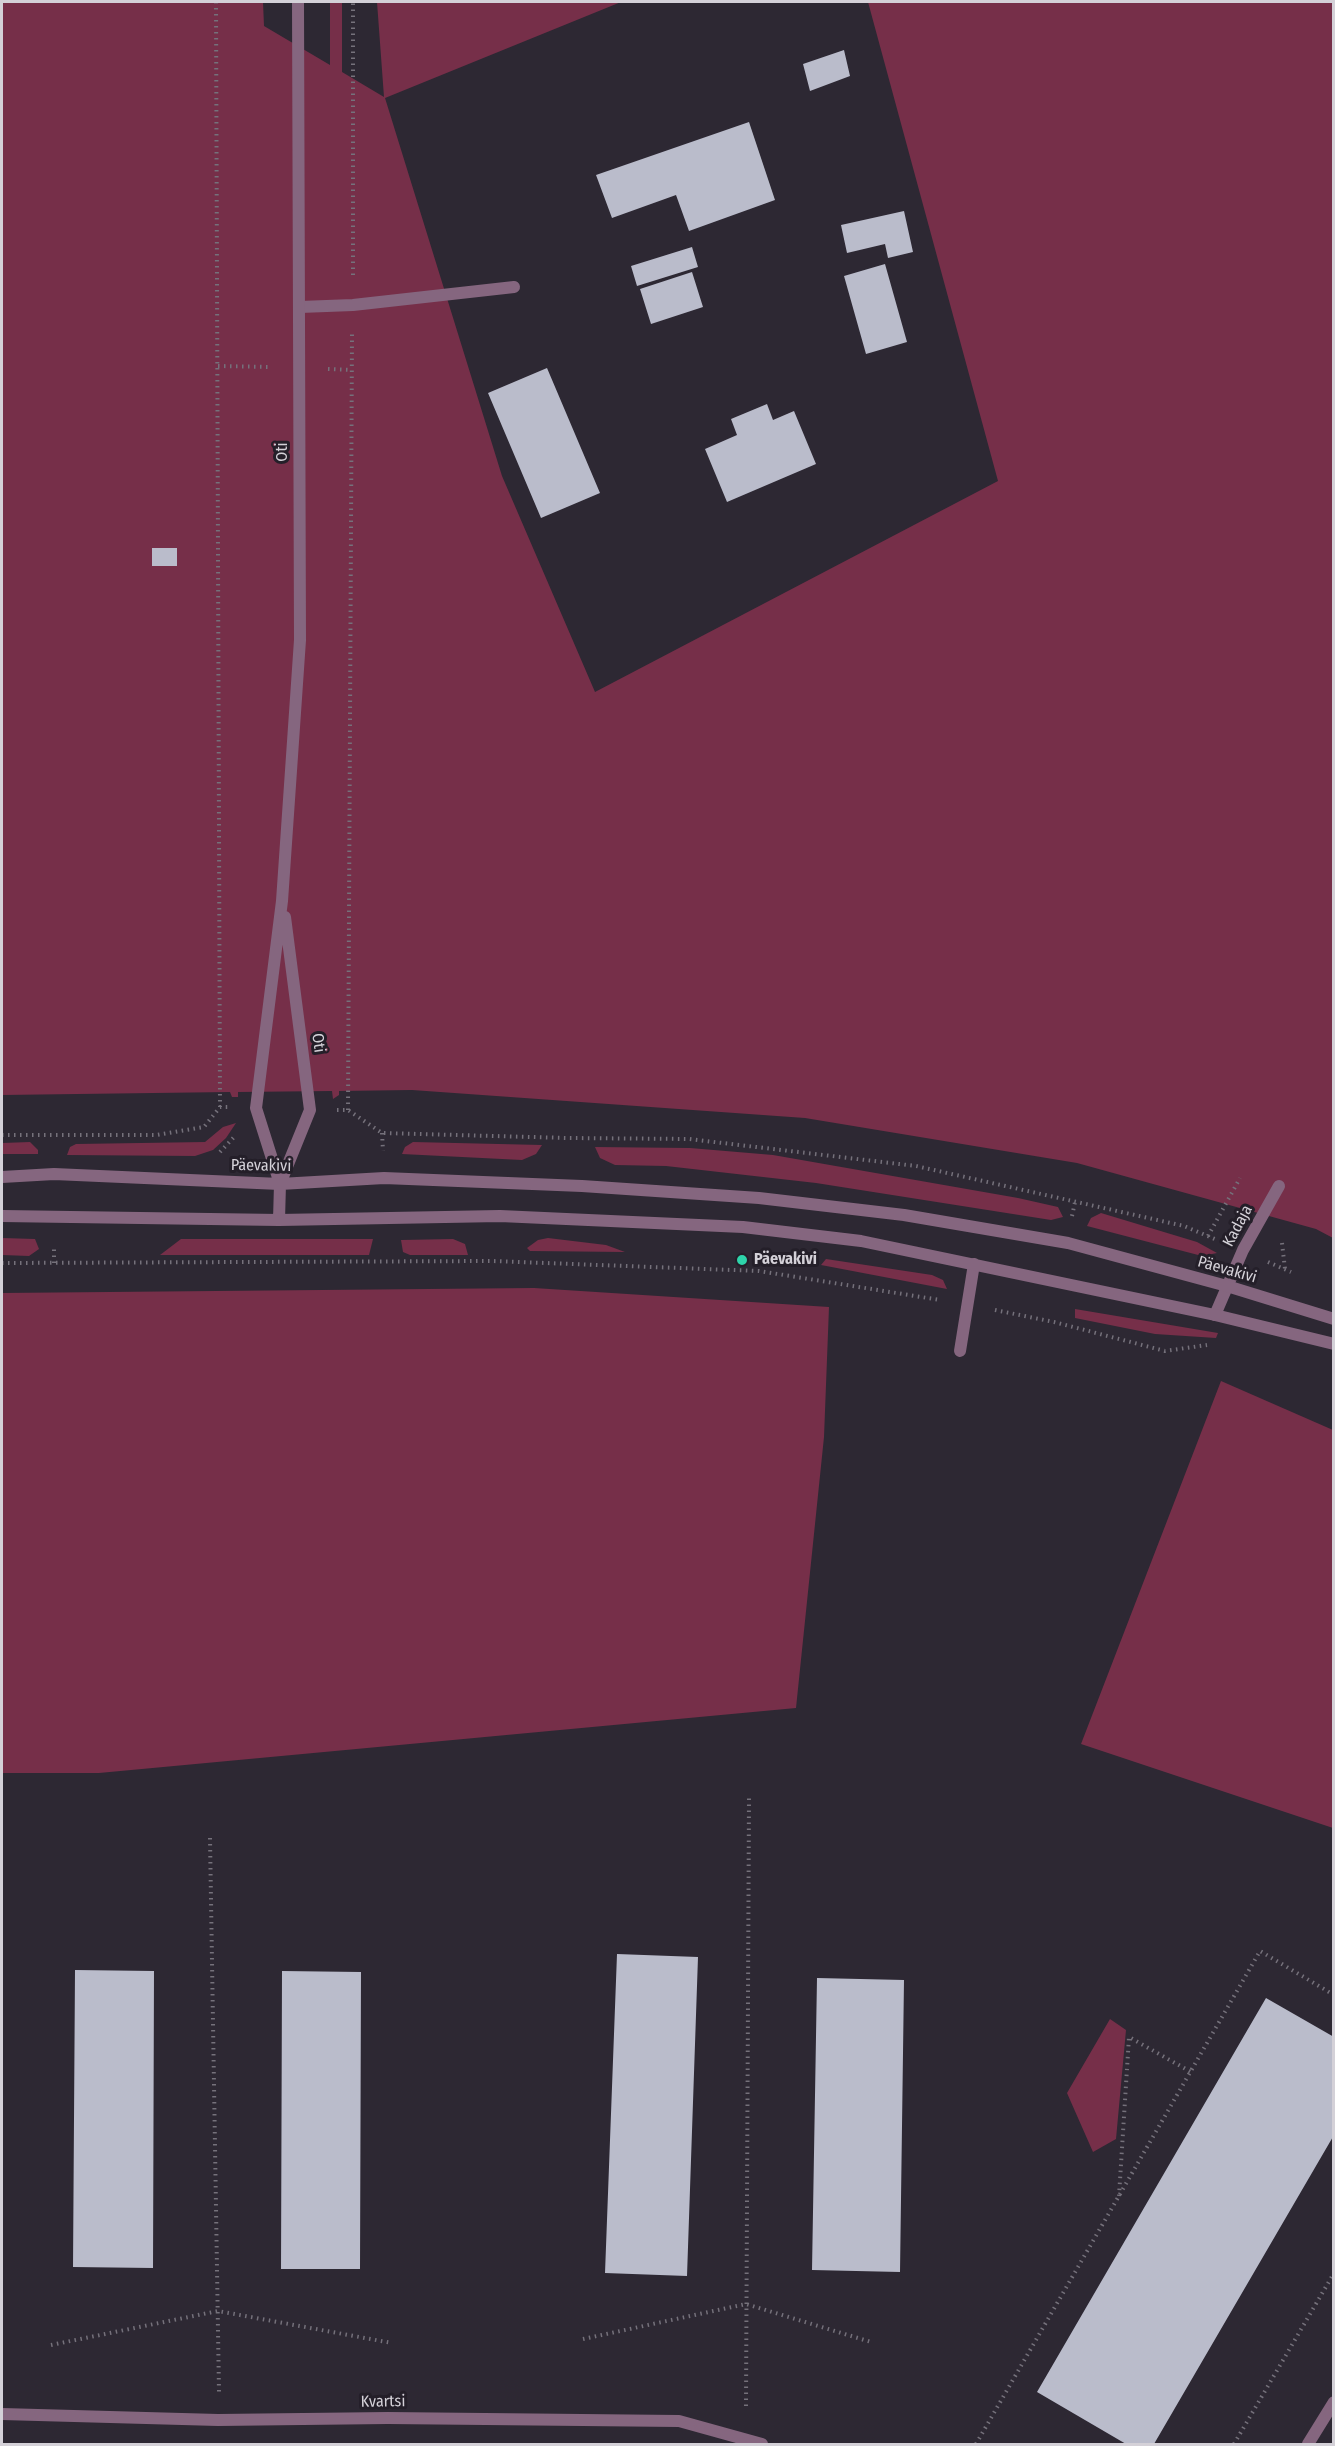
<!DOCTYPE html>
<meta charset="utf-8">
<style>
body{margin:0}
#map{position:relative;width:1335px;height:2446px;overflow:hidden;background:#2d2833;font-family:"Fira Sans Condensed",sans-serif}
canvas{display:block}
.frame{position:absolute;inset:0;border:3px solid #d4d1d8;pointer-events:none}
</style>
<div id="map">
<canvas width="1335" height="2446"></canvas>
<div class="frame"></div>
</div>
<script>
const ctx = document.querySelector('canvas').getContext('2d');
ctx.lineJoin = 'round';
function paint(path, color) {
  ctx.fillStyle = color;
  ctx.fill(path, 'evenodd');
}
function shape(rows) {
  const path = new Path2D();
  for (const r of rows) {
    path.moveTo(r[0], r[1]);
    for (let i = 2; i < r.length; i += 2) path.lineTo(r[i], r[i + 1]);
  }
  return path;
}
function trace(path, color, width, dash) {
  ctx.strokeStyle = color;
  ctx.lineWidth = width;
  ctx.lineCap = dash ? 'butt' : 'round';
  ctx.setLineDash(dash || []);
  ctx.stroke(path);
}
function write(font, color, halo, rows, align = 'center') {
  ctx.font = font + ' "Fira Sans Condensed",sans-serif';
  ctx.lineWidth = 6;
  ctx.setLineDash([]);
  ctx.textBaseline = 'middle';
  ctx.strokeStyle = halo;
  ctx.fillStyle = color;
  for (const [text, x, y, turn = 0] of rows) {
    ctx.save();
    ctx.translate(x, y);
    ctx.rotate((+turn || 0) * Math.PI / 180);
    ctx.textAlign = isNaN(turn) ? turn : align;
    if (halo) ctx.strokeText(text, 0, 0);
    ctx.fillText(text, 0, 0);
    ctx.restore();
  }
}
const green = shape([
 [2,2,222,2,225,3,226,2,263,2,264,26,330,65,330,2,342,2,342,72,384,97,377,2,621,2,385,98,502,476,595,692,998,481,868,2,1333,2,1333,1238,1316,1229,1077,1163,805,1118,412,1090,339,1091,339,1095,333,1099,332,1091,238,1092,238,1097,232,1097,230,1092,2,1095],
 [236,1123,226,1138,213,1150,195,1156,67,1155,70,1147,76,1144,205,1142,223,1127],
 [30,1142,38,1150,38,1154,2,1154,2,1143],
 [413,1142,542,1145,536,1154,522,1160,402,1154,405,1147],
 [595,1147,690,1148,773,1155,1018,1198,1058,1207,1063,1217,1051,1220,816,1183,666,1166,615,1165,600,1158],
 [1101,1213,1197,1242,1217,1253,1202,1256,1087,1226,1091,1218],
 [2,1238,35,1239,39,1249,29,1256,2,1255],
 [548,1238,606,1245,625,1252,530,1251,527,1248,538,1240],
 [181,1239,373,1239,369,1255,160,1255],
 [453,1239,465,1244,468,1255,410,1255,403,1252,401,1240],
 [826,1259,932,1275,943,1280,947,1289,821,1265],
 [534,1288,829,1307,824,1437,796,1708,99,1773,2,1773,2,1293],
 [1075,1309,1218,1333,1216,1338,1155,1334,1075,1318],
 [1221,1381,1333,1430,1333,1828,1081,1744],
 [1110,2019,1126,2030,1116,2139,1093,2152,1067,2093]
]);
const building = shape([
 [844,50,850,76,810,91,803,64],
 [749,122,775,200,689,231,676,195,612,218,596,175],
 [904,211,913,252,888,258,885,244,847,253,841,225],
 [692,247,698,267,637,286,631,266],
 [885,264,907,342,866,354,844,276],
 [692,272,703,307,651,324,640,289],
 [547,368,600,493,541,518,488,393],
 [767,404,773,420,794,411,816,464,727,502,705,449,737,435,731,419],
 [152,548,177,548,177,566,152,566],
 [617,1954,698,1957,687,2276,605,2273],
 [75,1970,154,1971,153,2268,73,2267],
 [282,1971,361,1972,360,2269,281,2269],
 [817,1978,904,1980,900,2272,812,2270],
 [1266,1998,1334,2037,1334,2135,1154,2444,1126,2444,1037,2392]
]);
const path = shape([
 [216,2,220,1107],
 [353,275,353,2],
 [218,366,270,367],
 [328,369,351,370],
 [337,1110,348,1110,382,1133,568,1138,689,1139,916,1166,1184,1226,1217,1240],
 [348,1110,352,333],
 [382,1133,383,1151],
 [2,1135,156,1135,204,1127,220,1107,228,1107],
 [220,1152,235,1136],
 [1072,1216,1075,1202],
 [1208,1236,1240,1178],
 [1282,1243,1285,1269],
 [1268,1262,1291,1272],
 [2,1263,492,1261,759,1271,940,1300],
 [54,1263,54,1246],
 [995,1310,1054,1322,1165,1351,1207,1345],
 [210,1838,219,2392],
 [1119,2196,1129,2037,1191,2072],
 [583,2339,746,2304,871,2342],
 [51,2345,218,2311,392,2343],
 [746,2406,749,1796],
 [976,2444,1260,1951,1334,1995],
 [1234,2444,1334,2273]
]);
const lane = shape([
 [300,307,353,305,514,287],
 [1215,1315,1243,1250,1279,1186],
 [960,1351,974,1264]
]);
const street = shape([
 [2,1177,54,1174,280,1184,384,1178,582,1186,759,1198,904,1215,1068,1243,1227,1286,1334,1319],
 [280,1184,310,1110,285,917],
 [2,1216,279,1220,500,1216,743,1227,861,1241,1215,1315,1334,1344],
 [279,1220,280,1184,256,1108,282,901,300,640,298,2],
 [2,2414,218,2420,388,2418,679,2421,762,2444],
 [1308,2444,1334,2402]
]);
const markers = [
 [742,1260,6,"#2ed4aa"]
];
const streetNames = [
 ["Oti",283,452,-90],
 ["Oti",318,1043,82],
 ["Päevakivi",261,1166,1],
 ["Kadaja",1238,1226,-62],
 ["Päevakivi",1227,1270,16],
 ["Kvartsi",383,2402,-1]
];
const poiNames = [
 ["Päevakivi",754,1260]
];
paint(green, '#762f49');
paint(building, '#babccb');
trace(path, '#75717b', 4, [1.5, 4.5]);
trace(lane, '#85667f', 12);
trace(street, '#85667f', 12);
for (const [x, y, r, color] of markers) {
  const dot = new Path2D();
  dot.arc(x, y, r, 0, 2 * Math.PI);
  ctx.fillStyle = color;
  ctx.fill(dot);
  trace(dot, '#241f29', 2);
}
write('16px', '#d4d1d8', '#241f29', streetNames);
write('bold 16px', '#d4d1d8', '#241f29', poiNames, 'left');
</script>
